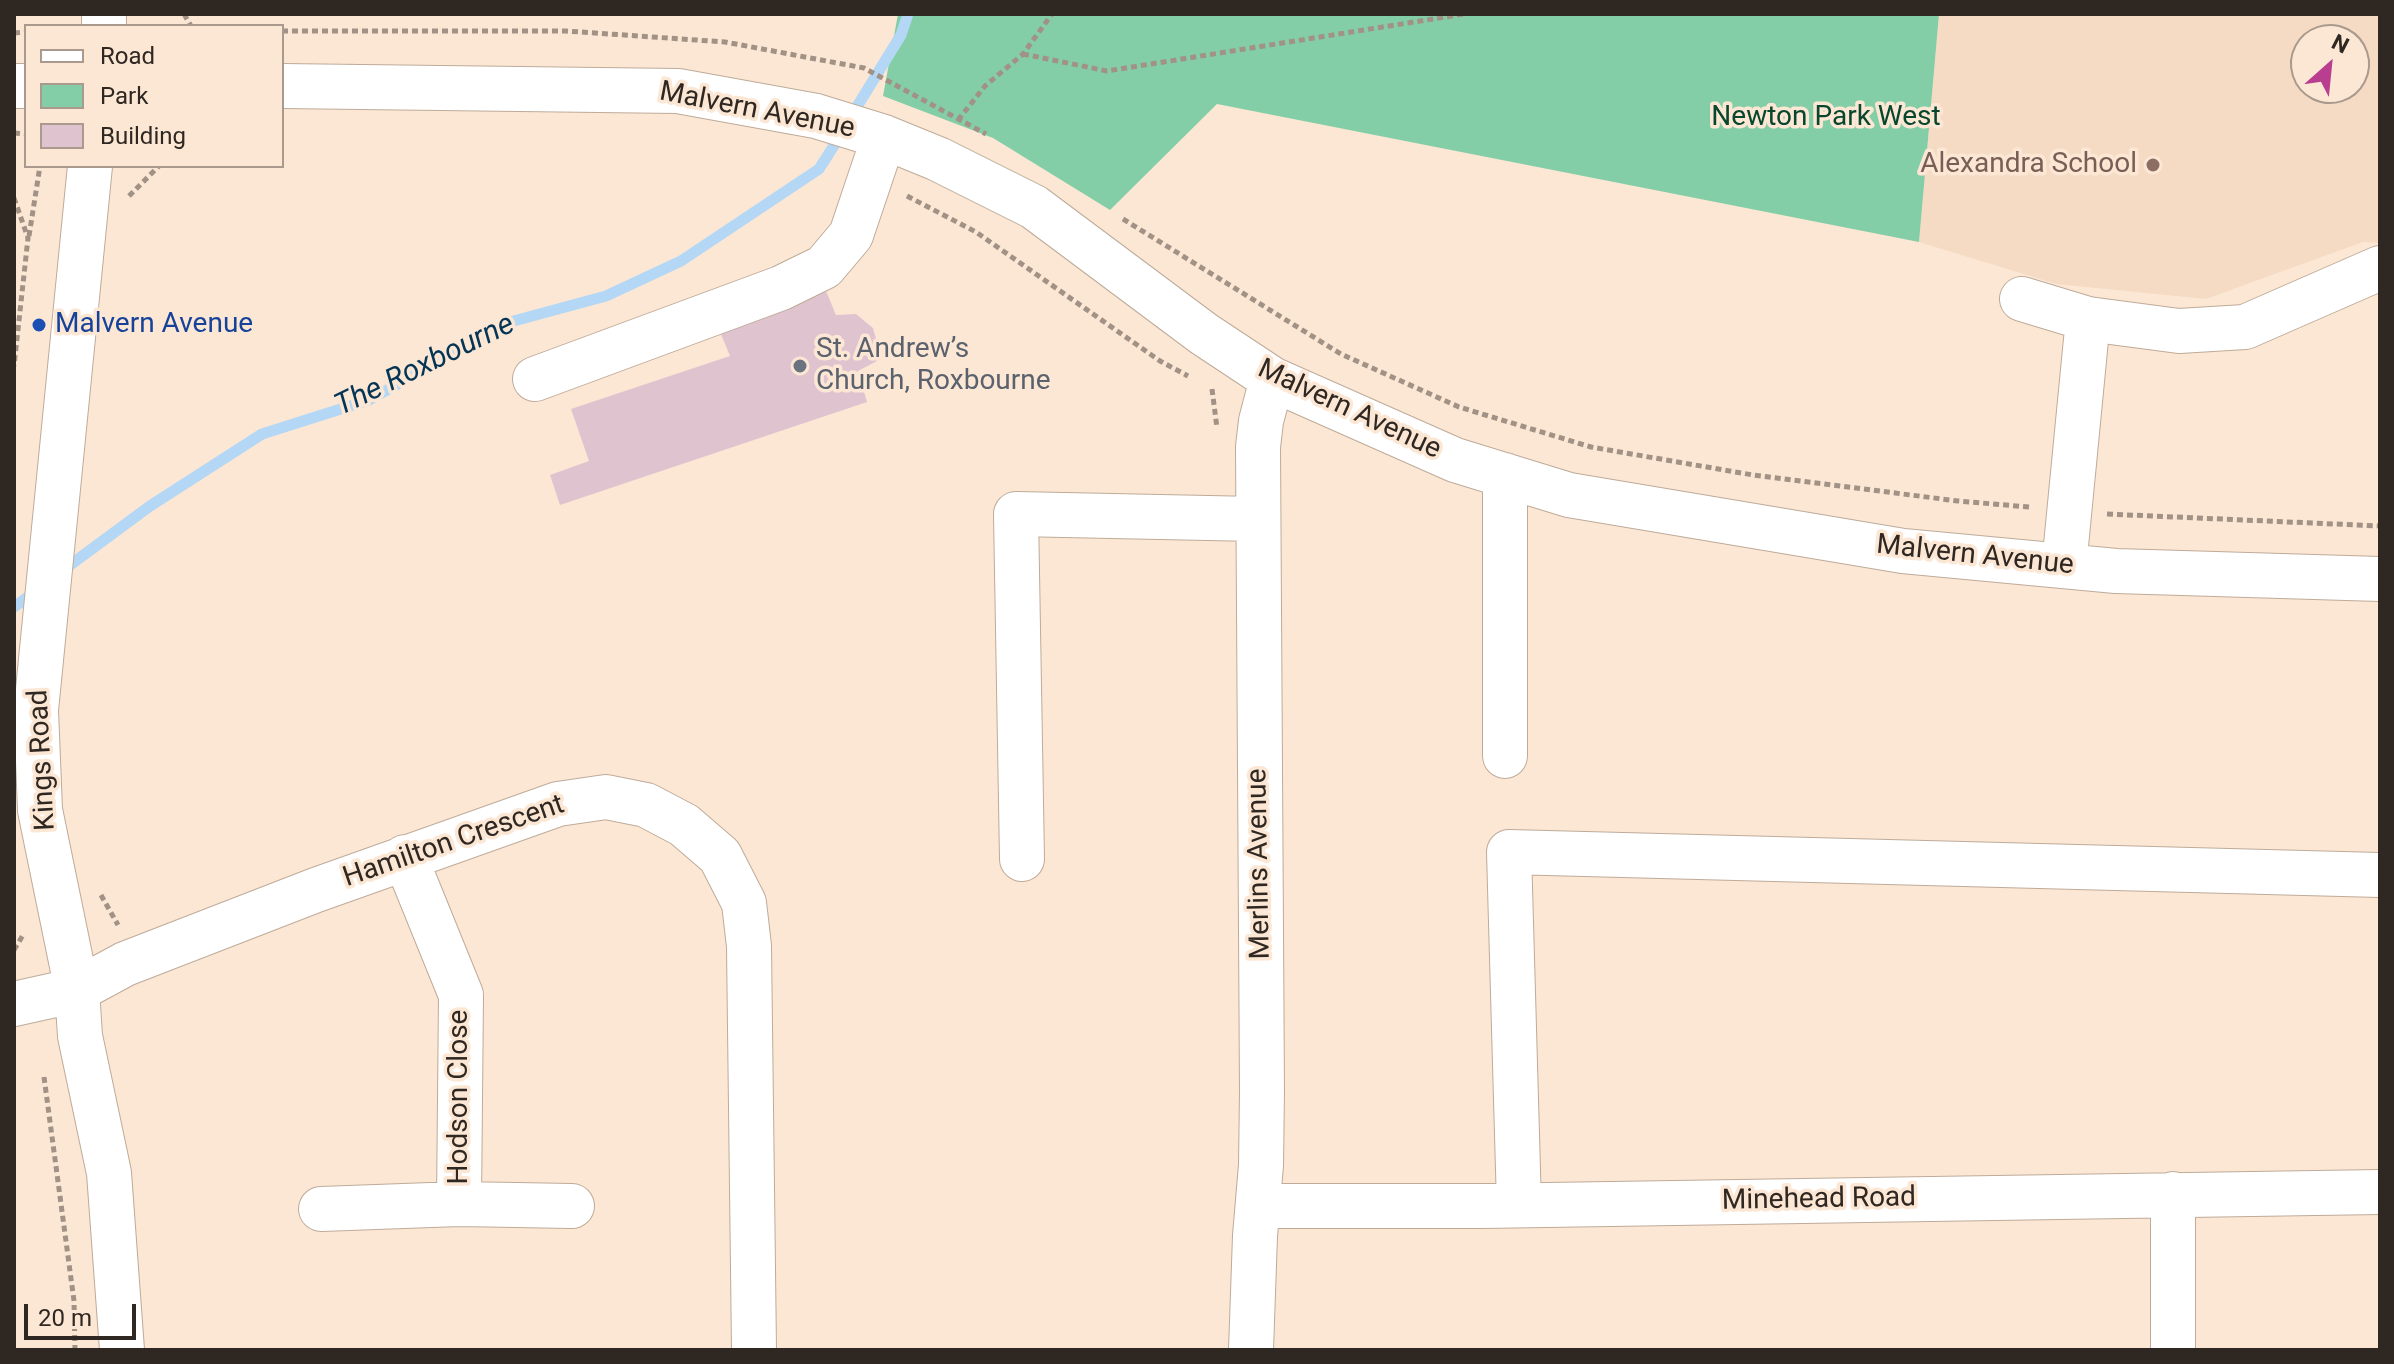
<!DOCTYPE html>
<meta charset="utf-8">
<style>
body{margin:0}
#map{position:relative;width:2394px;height:1364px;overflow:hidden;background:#fce7d5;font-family:Roboto,sans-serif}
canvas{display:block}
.frame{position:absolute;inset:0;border:16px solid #2f2721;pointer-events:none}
.legend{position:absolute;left:24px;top:24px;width:260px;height:144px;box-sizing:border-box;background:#fce7d5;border:2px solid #aa9a8d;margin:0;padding:10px 14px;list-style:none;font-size:24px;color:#2f2721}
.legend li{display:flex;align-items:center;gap:16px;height:40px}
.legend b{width:40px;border:2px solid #aa9a8d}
.north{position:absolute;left:2290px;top:24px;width:80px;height:80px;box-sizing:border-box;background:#fce7d5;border:2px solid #aa9a8d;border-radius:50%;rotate:27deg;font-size:22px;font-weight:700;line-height:32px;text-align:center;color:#2f2721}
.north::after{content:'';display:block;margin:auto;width:28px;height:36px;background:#b93e8f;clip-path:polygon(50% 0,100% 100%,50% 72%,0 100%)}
.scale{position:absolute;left:24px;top:1304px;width:112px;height:36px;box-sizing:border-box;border:4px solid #2f2721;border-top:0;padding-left:10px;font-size:24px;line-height:28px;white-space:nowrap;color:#2f2721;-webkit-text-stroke:6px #fce7d5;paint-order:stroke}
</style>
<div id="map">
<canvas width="2394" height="1364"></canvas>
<div class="frame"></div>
<ul class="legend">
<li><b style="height:10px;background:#fff"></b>Road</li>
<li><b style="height:22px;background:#84cea7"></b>Park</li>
<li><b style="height:22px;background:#dfc4d0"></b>Building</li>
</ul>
<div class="north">N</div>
<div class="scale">20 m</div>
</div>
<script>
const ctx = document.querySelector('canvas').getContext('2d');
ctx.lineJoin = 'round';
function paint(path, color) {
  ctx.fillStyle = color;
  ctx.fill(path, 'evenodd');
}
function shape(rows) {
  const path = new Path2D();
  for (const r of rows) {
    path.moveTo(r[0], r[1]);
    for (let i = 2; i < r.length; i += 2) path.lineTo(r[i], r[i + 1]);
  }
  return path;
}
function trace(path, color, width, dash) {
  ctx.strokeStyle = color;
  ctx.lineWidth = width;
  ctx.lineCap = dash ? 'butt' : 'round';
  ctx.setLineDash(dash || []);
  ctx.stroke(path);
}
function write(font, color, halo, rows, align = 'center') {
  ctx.font = font + ' Roboto,sans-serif';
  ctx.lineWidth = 7;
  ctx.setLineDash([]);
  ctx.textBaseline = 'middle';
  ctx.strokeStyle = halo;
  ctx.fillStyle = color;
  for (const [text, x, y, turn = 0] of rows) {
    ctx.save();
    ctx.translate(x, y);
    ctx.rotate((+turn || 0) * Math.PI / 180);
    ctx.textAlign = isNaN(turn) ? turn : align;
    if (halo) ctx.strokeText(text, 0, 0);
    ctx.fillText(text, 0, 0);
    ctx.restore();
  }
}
const built = shape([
 [1939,14,2380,14,2380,243,2363,242,2206,299,2056,284,1919,242],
 [2306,40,2354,40,2354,88,2306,88]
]);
const green = shape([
 [898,14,1939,14,1919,242,1217,104,1110,210,993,138,883,96]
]);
const stream = shape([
 [850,118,901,35,908,14],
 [62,571,150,506,262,434,369,400,510,322,606,296,681,261,819,169,842,133],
 [14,607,36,591]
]);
const building = shape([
 [826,291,836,315,856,314,873,328,878,346,877,361,858,371,867,402,560,505,550,475,589,461,571,409,730,356,718,327]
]);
const path = shape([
 [184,14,191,26],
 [282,31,566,31,725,42,864,68,986,134],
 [14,33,26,32],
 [1023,54,1107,71,1464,14],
 [958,120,985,86,1023,54,1052,14],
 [14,133,26,134],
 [129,196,159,166],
 [907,196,976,232,1160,361,1188,376],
 [14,198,28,238,14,366],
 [1123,219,1341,354,1459,407,1591,447,1753,475,1958,501,2029,507],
 [29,236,40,166],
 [1212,389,1217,428],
 [2107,514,2380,526],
 [101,895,118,925],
 [14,950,23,935],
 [44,1077,74,1301,75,1350]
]);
const minor = shape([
 [104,26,104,14],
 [14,86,26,86],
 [282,86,678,91,816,116,884,137,938,159,1034,207,1204,334,1272,379,1455,460,1569,495,1903,551,2116,571,2380,579],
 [90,166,36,710,40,810,77,990,80,1036,109,1173,122,1350],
 [2022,299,2088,319,2179,331,2245,327,2380,268],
 [535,379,781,288,824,267,851,235,884,137],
 [2064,566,2088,319],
 [1505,756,1505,475],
 [405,857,461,995,459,1204],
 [1022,859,1016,514,1256,519],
 [14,1004,77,990,125,964,316,890,558,804,606,797,646,805,684,825,720,856,744,903,749,946,754,1350],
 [1519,1205,1509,852,2380,875],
 [1258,1206,1482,1206,2380,1192],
 [321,1209,459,1204,572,1206],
 [1251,1350,1255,1236,1261,1165,1262,1091,1258,447,1261,421,1272,379],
 [2173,1350,2173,1194]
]);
const markers = [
 [2153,165,8,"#8d6e63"],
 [39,325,8,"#1a4fb4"],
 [800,366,8,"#6b7280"]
];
const streetNames = [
 ["Malvern Avenue",757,111,11],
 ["Malvern Avenue",1349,410,25],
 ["Malvern Avenue",1975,556,6],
 ["Kings Road",43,760,-93],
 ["Hamilton Crescent",454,842,-19],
 ["Merlins Avenue",1260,864,-91],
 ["Hodson Close",460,1097,-90],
 ["Minehead Road",1819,1200,-1]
];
const parkNames = [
 ["Newton Park West",1826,118]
];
const educationNames = [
 ["Alexandra School",2137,165]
];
const transitNames = [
 ["Malvern Avenue",55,325]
];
const worshipNames = [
 ["St. Andrew’s",816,350],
 ["Church, Roxbourne",816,382]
];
const waterNames = [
 ["The Roxbourne",425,366,-26]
];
paint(built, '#f5dbc4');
paint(green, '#84cea7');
trace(stream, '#b3d7f5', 11);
paint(building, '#dfc4d0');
trace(minor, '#beab99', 46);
trace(path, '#a19285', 5, [6, 4]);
trace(minor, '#fff', 44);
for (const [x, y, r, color] of markers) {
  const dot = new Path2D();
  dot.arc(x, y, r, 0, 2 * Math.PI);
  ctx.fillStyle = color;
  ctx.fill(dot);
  trace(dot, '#fce7d5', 3);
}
write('28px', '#2f2721', '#fce7d5', streetNames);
write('28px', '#08472d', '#fce7d5', parkNames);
write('28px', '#785e54', '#fce7d5', educationNames, 'right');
write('28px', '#164399', '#fce7d5', transitNames, 'left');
write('28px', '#5b616d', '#fce7d5', worshipNames, 'left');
write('italic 30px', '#043555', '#fce7d5', waterNames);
</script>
